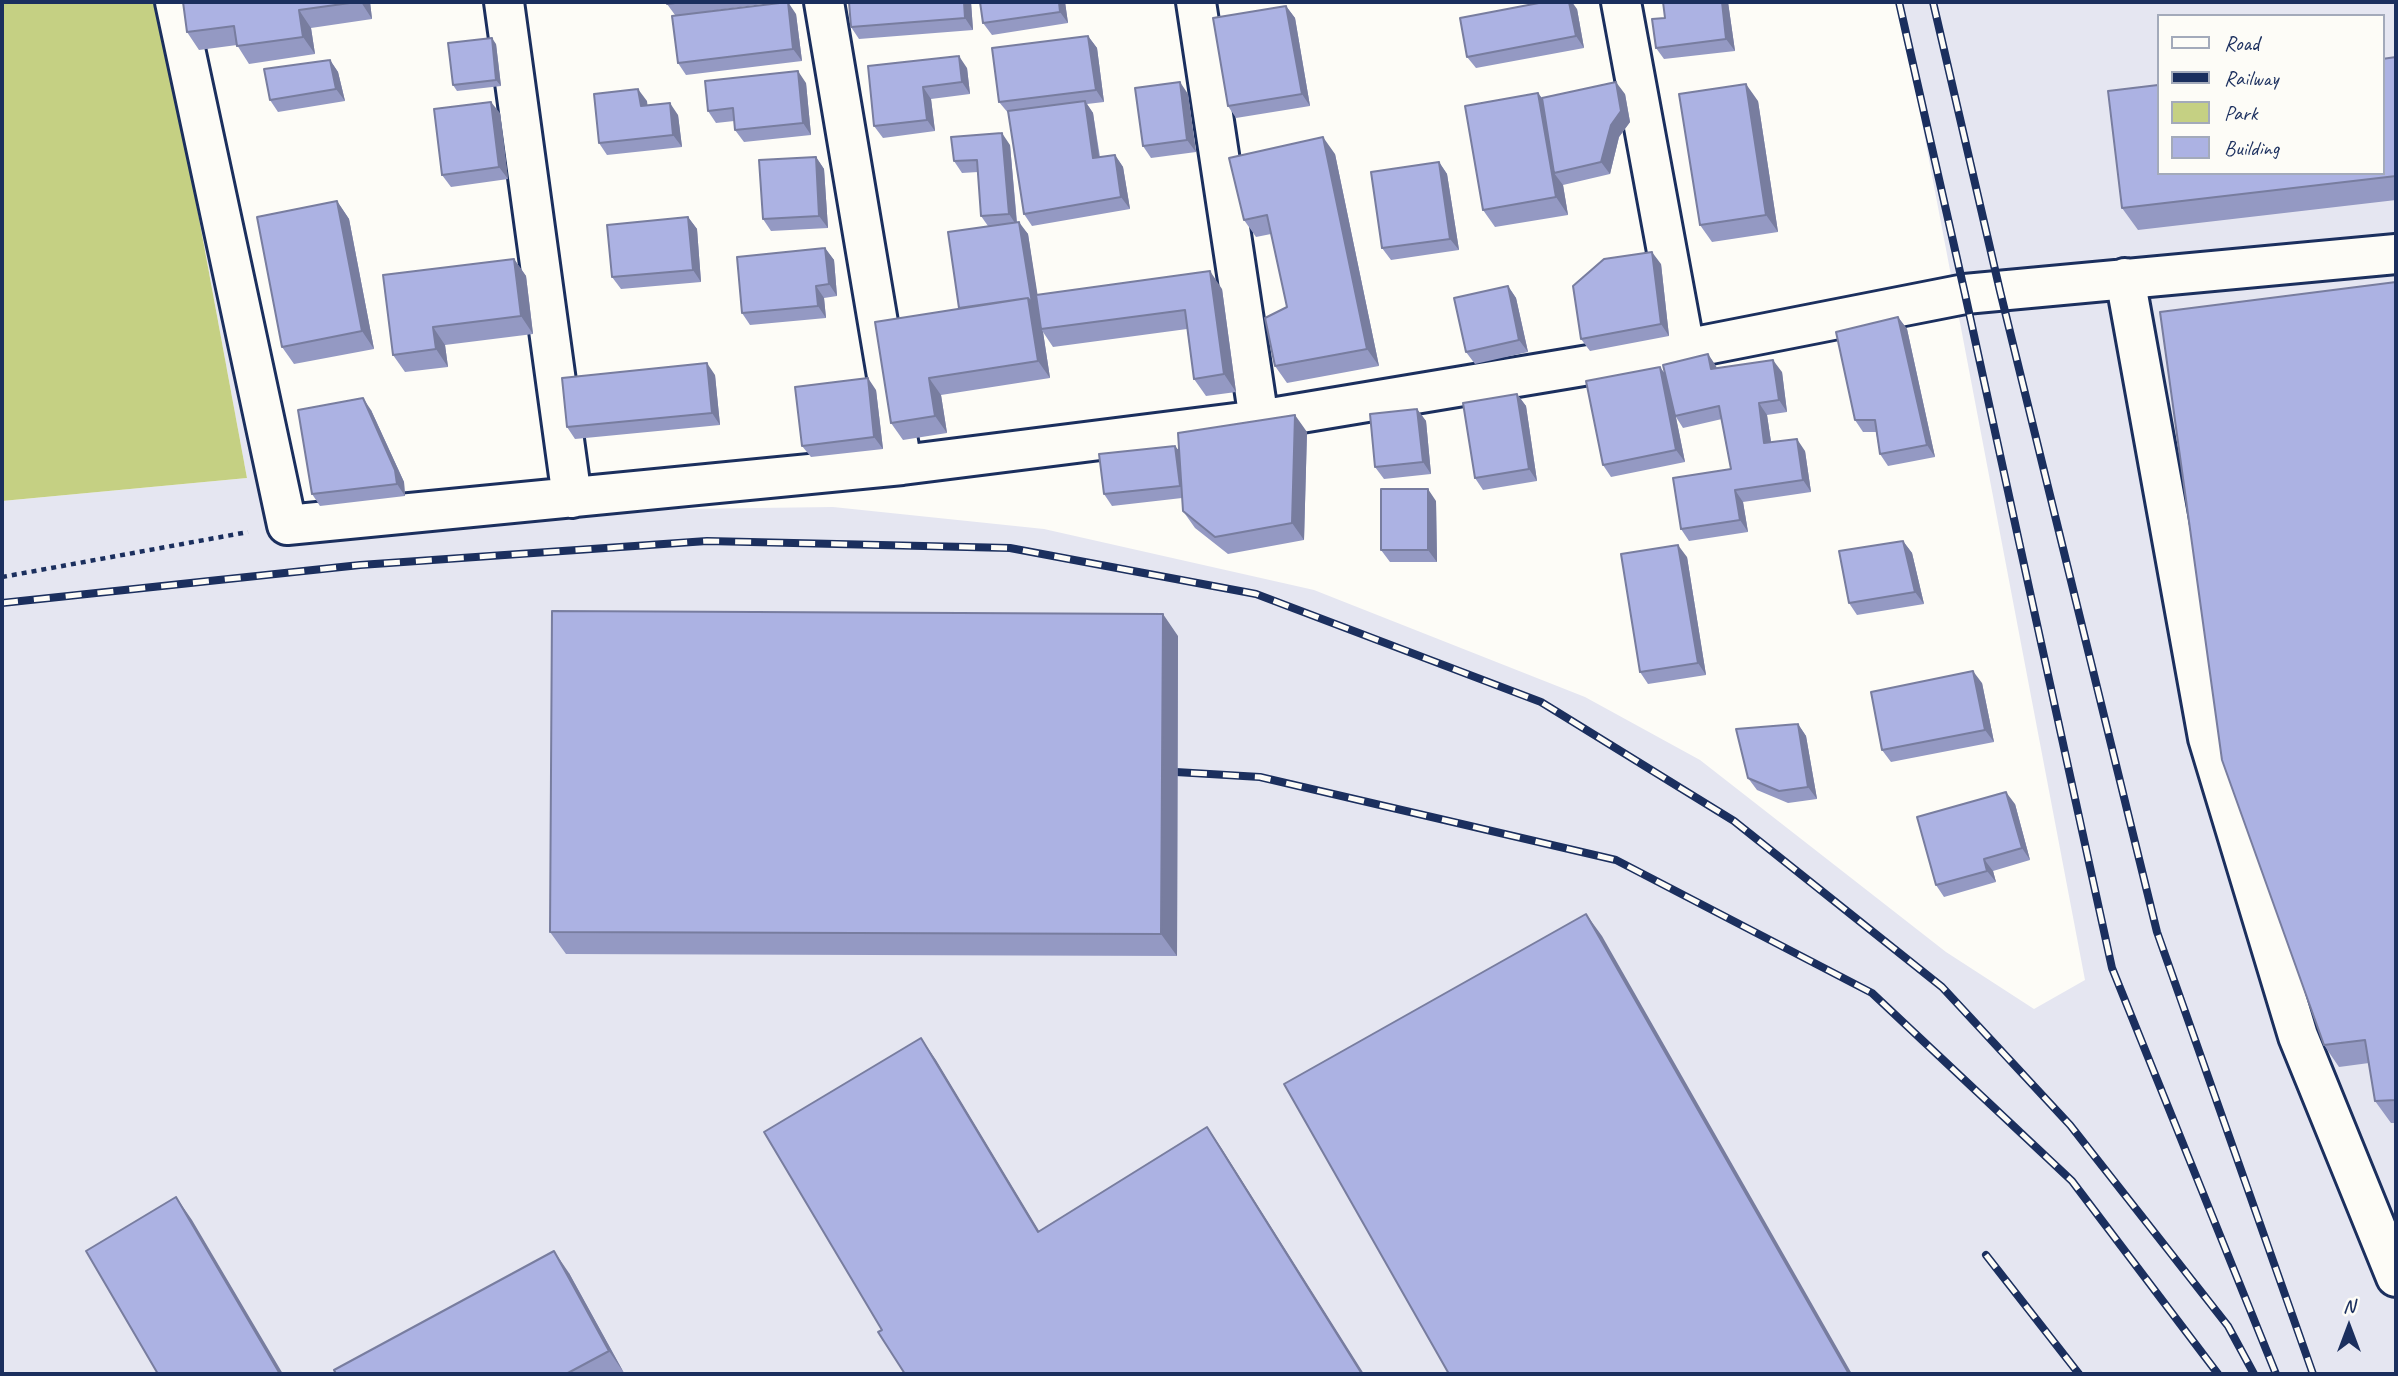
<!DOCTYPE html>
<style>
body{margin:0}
#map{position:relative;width:2398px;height:1376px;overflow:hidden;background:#fdfcf7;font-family:Caveat,sans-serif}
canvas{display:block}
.frame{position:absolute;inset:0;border:4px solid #1b2f5e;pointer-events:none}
.legend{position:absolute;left:2157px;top:14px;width:228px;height:161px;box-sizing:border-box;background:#fdfcf7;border:2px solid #a3aaba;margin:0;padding:9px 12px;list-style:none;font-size:21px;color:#1b2f5e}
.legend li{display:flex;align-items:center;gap:14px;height:35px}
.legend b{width:35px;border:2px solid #a3aaba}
.north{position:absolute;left:2314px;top:1292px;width:70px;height:70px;-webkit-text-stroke:5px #fdfcf7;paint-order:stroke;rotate:0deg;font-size:19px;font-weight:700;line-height:28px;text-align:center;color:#1b2f5e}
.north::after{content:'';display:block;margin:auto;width:24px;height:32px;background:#1b2f5e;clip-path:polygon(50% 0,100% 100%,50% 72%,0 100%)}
</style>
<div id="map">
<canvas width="2398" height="1376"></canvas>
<div class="frame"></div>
<ul class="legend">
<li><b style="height:9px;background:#fdfcf7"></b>Road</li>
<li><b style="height:9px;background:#1b2f5e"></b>Railway</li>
<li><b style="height:19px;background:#c5d083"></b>Park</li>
<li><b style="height:19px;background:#acb2e3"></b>Building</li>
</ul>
<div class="north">N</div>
</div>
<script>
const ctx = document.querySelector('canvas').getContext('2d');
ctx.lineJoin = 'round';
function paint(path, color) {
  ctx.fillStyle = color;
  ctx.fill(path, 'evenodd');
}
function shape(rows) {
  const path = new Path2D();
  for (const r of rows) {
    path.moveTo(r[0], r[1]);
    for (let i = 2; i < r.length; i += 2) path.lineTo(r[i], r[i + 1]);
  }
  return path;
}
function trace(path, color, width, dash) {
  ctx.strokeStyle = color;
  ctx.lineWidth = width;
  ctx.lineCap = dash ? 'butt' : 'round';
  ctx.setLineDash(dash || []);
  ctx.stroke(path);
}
const built = shape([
 [159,2,297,529,604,510,833,507,1044,529,1314,590,1585,697,1700,760,1946,952,2034,1009,2085,980,1899,2,2396,2,2396,1374,2,1374,2,501,247,478],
 [2158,16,2382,16,2382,173,2158,173]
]);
const green = shape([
 [2,2,159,2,247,478,2,501]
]);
const path = shape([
 [2,577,248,532]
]);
const minor = shape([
 [175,2,287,525,902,465,1259,420,1685,349,1965,294,2396,254],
 [504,2,572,498],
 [824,2,902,465],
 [1196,2,1259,420],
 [1621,2,1685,349],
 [2125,278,2208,738,2298,1036,2396,1277]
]);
const rail = shape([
 [1899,2,1965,294,2112,968,2276,1374],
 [1933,2,2000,291,2157,932,2313,1374],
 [2,603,360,565,707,541,1010,548,1256,594,1541,702,1734,821,1942,987,2070,1125,2228,1326,2254,1374],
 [1159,771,1260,777,1616,860,1872,993,2072,1181,2218,1374],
 [1986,1255,2079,1374]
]);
const wall = shape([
 [183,2,370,2,372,19,311,28,315,54,249,64,237,45,199,50,187,32],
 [667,2,779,2,710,11,796,14,802,61,686,75,678,63,675,15,667,4],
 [849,2,971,2,973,30,859,39,851,27],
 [1065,2,1068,23,992,35,983,23],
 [1728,2,1735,51,1664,59,1656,48],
 [1286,6,1295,18,1310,106,1236,118,1228,106],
 [1577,9,1584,48,1476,68,1467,57],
 [1088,36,1097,48,1104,102,1087,104,1093,113,1100,157,1115,155,1123,167,1130,209,1032,226,1024,214,1009,114,999,102],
 [496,44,501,86,457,91,453,85],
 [2396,57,2396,200,2138,230,2122,208],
 [330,60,338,72,345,101,278,112,270,100],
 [868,66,967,68,970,94,931,99,935,131,883,138,874,126],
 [806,83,811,135,744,142,735,130,734,121,716,123,708,111],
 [1538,93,1542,98,1625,94,1630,122,1619,137,1610,174,1563,185,1568,215,1495,227,1483,210],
 [1188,94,1196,152,1151,158,1143,146],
 [647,101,647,106,678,115,682,147,607,155,599,143],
 [1758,101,1778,232,1712,242,1700,225],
 [500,113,508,179,451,187,442,175],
 [1010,145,1017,222,1028,234,1037,295,1222,289,1236,392,1206,396,1194,379,1187,329,1053,347,1043,332,1050,378,941,395,947,433,903,440,891,423,959,308,988,226,981,216,978,172,962,173,954,161],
 [1335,154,1379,366,1287,383,1275,366,1287,307,1271,234,1256,237,1244,220],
 [816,157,824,169,828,228,771,231,763,219],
 [1439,162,1447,174,1459,250,1391,260,1382,248],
 [337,201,349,219,374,349,294,364,282,347],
 [688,217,697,229,701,282,621,289,612,277],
 [825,248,834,260,837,296,824,298,826,318,750,325,742,313],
 [514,259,526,276,533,334,445,345,448,367,405,372,393,355],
 [1661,264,1669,336,1590,351,1581,339],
 [2396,282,2396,1123,2391,1123,2375,1101,2369,1063,2339,1067,2324,1045],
 [1508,286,1516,298,1528,352,1475,364,1466,352],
 [1898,317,1907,329,1935,457,1888,466,1880,454,1876,432,1863,432,1855,420],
 [1708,354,1717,368,1782,372,1787,412,1767,415,1771,442,1805,451,1811,492,1743,502,1748,532,1689,541,1681,529,1731,469,1722,419,1683,428,1676,417,1685,462,1611,477,1603,465,1660,367,1665,374],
 [715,375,720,425,575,439,567,427],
 [876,390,883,449,811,457,802,446],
 [1517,394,1526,406,1537,481,1483,490,1475,478],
 [1417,409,1426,421,1431,474,1384,479,1375,467],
 [371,410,404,482,405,496,320,506,312,494],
 [1307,432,1304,540,1228,554,1195,528,1183,511,1182,498,1112,506,1104,494,1175,446,1179,451],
 [1436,501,1437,562,1390,562,1381,550],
 [1903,541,1912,553,1924,604,1857,615,1849,603],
 [1687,557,1706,675,1648,684,1640,672],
 [1178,636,1177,956,566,954,550,932],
 [1982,683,1994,742,1891,762,1882,750],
 [1798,724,1806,736,1817,799,1788,803,1757,790,1748,778],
 [2015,804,2030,860,1993,871,1996,882,1944,897,1936,885],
 [569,1273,624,1373,622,1374,336,1374]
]);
const shadedWall = shape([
 [361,2,370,2,372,19],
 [788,2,796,14,802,61,793,49],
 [964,2,971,2,973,30,965,18],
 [1059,2,1065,2,1068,23,1060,12],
 [1569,2,1572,2,1577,9,1584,48,1576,36],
 [1722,2,1728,2,1735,51,1726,39],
 [1286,6,1295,18,1310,106,1302,94],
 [299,10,311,28,315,54,303,37],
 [1088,36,1097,48,1104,102,1096,90],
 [492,38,496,44,501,86,496,80],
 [959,56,967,68,970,94,962,82],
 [330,60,338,72,345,101,336,89],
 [798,71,806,83,811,135,803,123],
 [1180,82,1188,94,1196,152,1187,140],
 [1616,82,1625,94,1630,122,1619,137,1610,174,1601,162],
 [1746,84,1758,101,1778,232,1766,215],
 [923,87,931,99,935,131,927,120],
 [638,89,647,101,649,118,641,106],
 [1538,93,1550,110,1554,173,1563,185,1568,215,1556,197],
 [1085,101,1093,113,1101,170,1093,158],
 [491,102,500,113,508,179,499,167],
 [670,103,678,115,682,147,673,135],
 [1002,133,1010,145,1017,226,1009,214],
 [1323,137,1335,154,1379,366,1367,349],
 [1115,155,1123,167,1130,209,1121,197],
 [816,157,824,169,828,228,819,216],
 [1439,162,1447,174,1459,250,1450,239],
 [337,201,349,219,374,349,362,331],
 [688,217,697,229,701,282,693,270],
 [1019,222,1028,234,1043,329,1041,329,1043,332,1050,378,1038,361,1028,298],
 [825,248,834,260,837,296,829,284],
 [1652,252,1661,264,1669,336,1661,324],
 [514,259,526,276,533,334,521,316],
 [1210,271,1222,289,1236,392,1224,374],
 [816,286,824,298,826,318,818,306],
 [1508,286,1516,298,1528,352,1519,340],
 [1898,317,1907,329,1935,457,1927,445],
 [433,327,445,345,448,367,436,349],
 [1708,354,1716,366,1719,381,1711,369],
 [1773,360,1782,372,1787,412,1779,400],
 [707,363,715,375,720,425,712,413],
 [1660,367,1668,379,1685,462,1676,450],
 [868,378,876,390,883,449,874,437],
 [929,378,941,395,947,433,935,416],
 [1517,394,1526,406,1537,481,1529,469],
 [363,398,371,410,404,482,405,496,397,484],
 [1759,403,1767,415,1773,455,1764,443],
 [1417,409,1426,421,1431,474,1423,462],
 [1295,415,1307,432,1304,540,1292,523],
 [1797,439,1805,451,1811,492,1803,480],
 [1175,446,1184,457,1188,498,1180,486],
 [1428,489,1436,501,1437,562,1428,550],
 [1735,490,1743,502,1748,532,1740,520],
 [1903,541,1912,553,1924,604,1915,592],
 [1678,545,1687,557,1706,675,1698,663],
 [1163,614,1178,636,1177,956,1161,934],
 [1973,671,1982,683,1994,742,1985,730],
 [1798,724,1806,736,1817,799,1808,787],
 [2006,792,2015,804,2030,860,2022,848],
 [1984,859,1993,871,1996,882,1987,871],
 [1586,914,1602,936,1852,1374,1849,1374],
 [921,1038,936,1060,1053,1254,1038,1232],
 [1207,1127,1222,1149,1364,1374,1362,1374],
 [176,1197,192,1220,283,1374,280,1374],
 [554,1251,569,1273,624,1373,609,1351]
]);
const building = shape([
 [183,2,357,2,299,10,303,37,237,46,234,26,187,32,183,2],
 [667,2,683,2,667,4,667,2],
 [788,2,793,49,678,63,672,16,788,2],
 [849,2,964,2,965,18,851,27,849,2],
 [980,2,1059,2,1060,12,983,23,980,2],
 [1544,2,1569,2,1576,36,1467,57,1460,18,1544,2],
 [1663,2,1722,2,1726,39,1656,48,1652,19,1665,18,1663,2],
 [1286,6,1302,94,1228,106,1213,18,1286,6],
 [1088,36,1096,90,999,102,992,48,1088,36],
 [492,38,496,80,453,85,448,43,492,38],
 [959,56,962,82,923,87,927,120,874,126,868,66,959,56],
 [2396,57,2396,176,2122,208,2108,91,2158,85,2158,173,2382,173,2382,59,2396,57],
 [330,60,336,89,270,100,264,69,330,60],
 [798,71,803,123,735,130,733,108,708,111,705,81,798,71],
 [1180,82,1187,140,1143,146,1135,88,1180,82],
 [1616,82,1621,111,1611,125,1601,162,1554,173,1542,98,1616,82],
 [1746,84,1766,215,1700,225,1679,94,1746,84],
 [638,89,641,106,670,103,673,135,599,143,594,94,638,89],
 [1538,93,1556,197,1483,210,1465,106,1538,93],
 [1085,101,1093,158,1115,155,1121,197,1024,214,1008,111,1085,101],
 [491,102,499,167,442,175,434,109,491,102],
 [1002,133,1009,214,981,216,977,160,954,161,951,137,1002,133],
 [1323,137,1367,349,1275,366,1265,318,1287,307,1267,215,1244,220,1229,158,1323,137],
 [816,157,819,216,763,219,759,160,816,157],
 [1439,162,1450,239,1382,248,1371,172,1439,162],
 [337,201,362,331,282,347,257,217,337,201],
 [688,217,693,270,612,277,607,225,688,217],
 [1019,222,1032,303,1028,298,959,308,948,232,1019,222],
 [825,248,829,284,816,286,818,306,742,313,737,257,825,248],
 [1652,252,1661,324,1581,339,1573,286,1604,259,1652,252],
 [514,259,521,316,433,327,436,349,393,355,383,275,514,259],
 [1210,271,1224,374,1194,379,1185,310,1041,329,1036,295,1210,271],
 [2396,282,2396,1100,2375,1101,2365,1040,2324,1045,2222,760,2160,312,2396,282],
 [1508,286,1519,340,1466,352,1454,298,1508,286],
 [1028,298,1038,361,929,378,935,416,891,423,875,322,1028,298],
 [1898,317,1927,445,1880,454,1875,420,1855,420,1836,332,1898,317],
 [1708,354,1711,369,1773,360,1779,400,1759,403,1764,443,1797,439,1803,480,1735,490,1740,520,1681,529,1673,478,1731,469,1719,406,1675,416,1663,365,1708,354],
 [707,363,712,413,567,427,562,378,707,363],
 [1660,367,1676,450,1603,465,1586,381,1660,367],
 [868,378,874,437,802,446,795,387,868,378],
 [1517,394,1529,469,1475,478,1463,403,1517,394],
 [363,398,395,470,397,484,312,494,298,410,363,398],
 [1417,409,1423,462,1375,467,1370,414,1417,409],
 [1295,415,1292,523,1215,537,1183,511,1178,433,1295,415],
 [1175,446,1180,486,1104,494,1099,454,1175,446],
 [1381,489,1428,489,1428,550,1381,550,1381,489],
 [1903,541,1915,592,1849,603,1839,551,1903,541],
 [1678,545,1698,663,1640,672,1621,554,1678,545],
 [552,611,1163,614,1161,934,550,932,552,611],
 [1973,671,1985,730,1882,750,1871,692,1973,671],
 [1798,724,1808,787,1779,791,1748,778,1736,729,1798,724],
 [2006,792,2022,848,1984,859,1987,871,1936,885,1917,817,2006,792],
 [1586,914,1849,1374,1449,1374,1284,1084,1586,914],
 [921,1038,1038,1232,1207,1127,1362,1374,905,1374,878,1332,882,1330,764,1132,921,1038],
 [176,1197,280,1374,158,1374,86,1251,176,1197],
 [554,1251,609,1351,566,1374,336,1374,334,1370,554,1251]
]);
paint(built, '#e5e6f1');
paint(green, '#c5d083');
trace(minor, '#1b2f5e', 44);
trace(path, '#1b2f5e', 4.5, [5, 5]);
trace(minor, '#fdfcf7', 38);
trace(rail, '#1b2f5e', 8);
trace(rail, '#fdfcf7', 5, [16]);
paint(wall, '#9499c3');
paint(shadedWall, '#787d9f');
paint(building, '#acb2e3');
trace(building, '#787d9f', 2);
</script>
